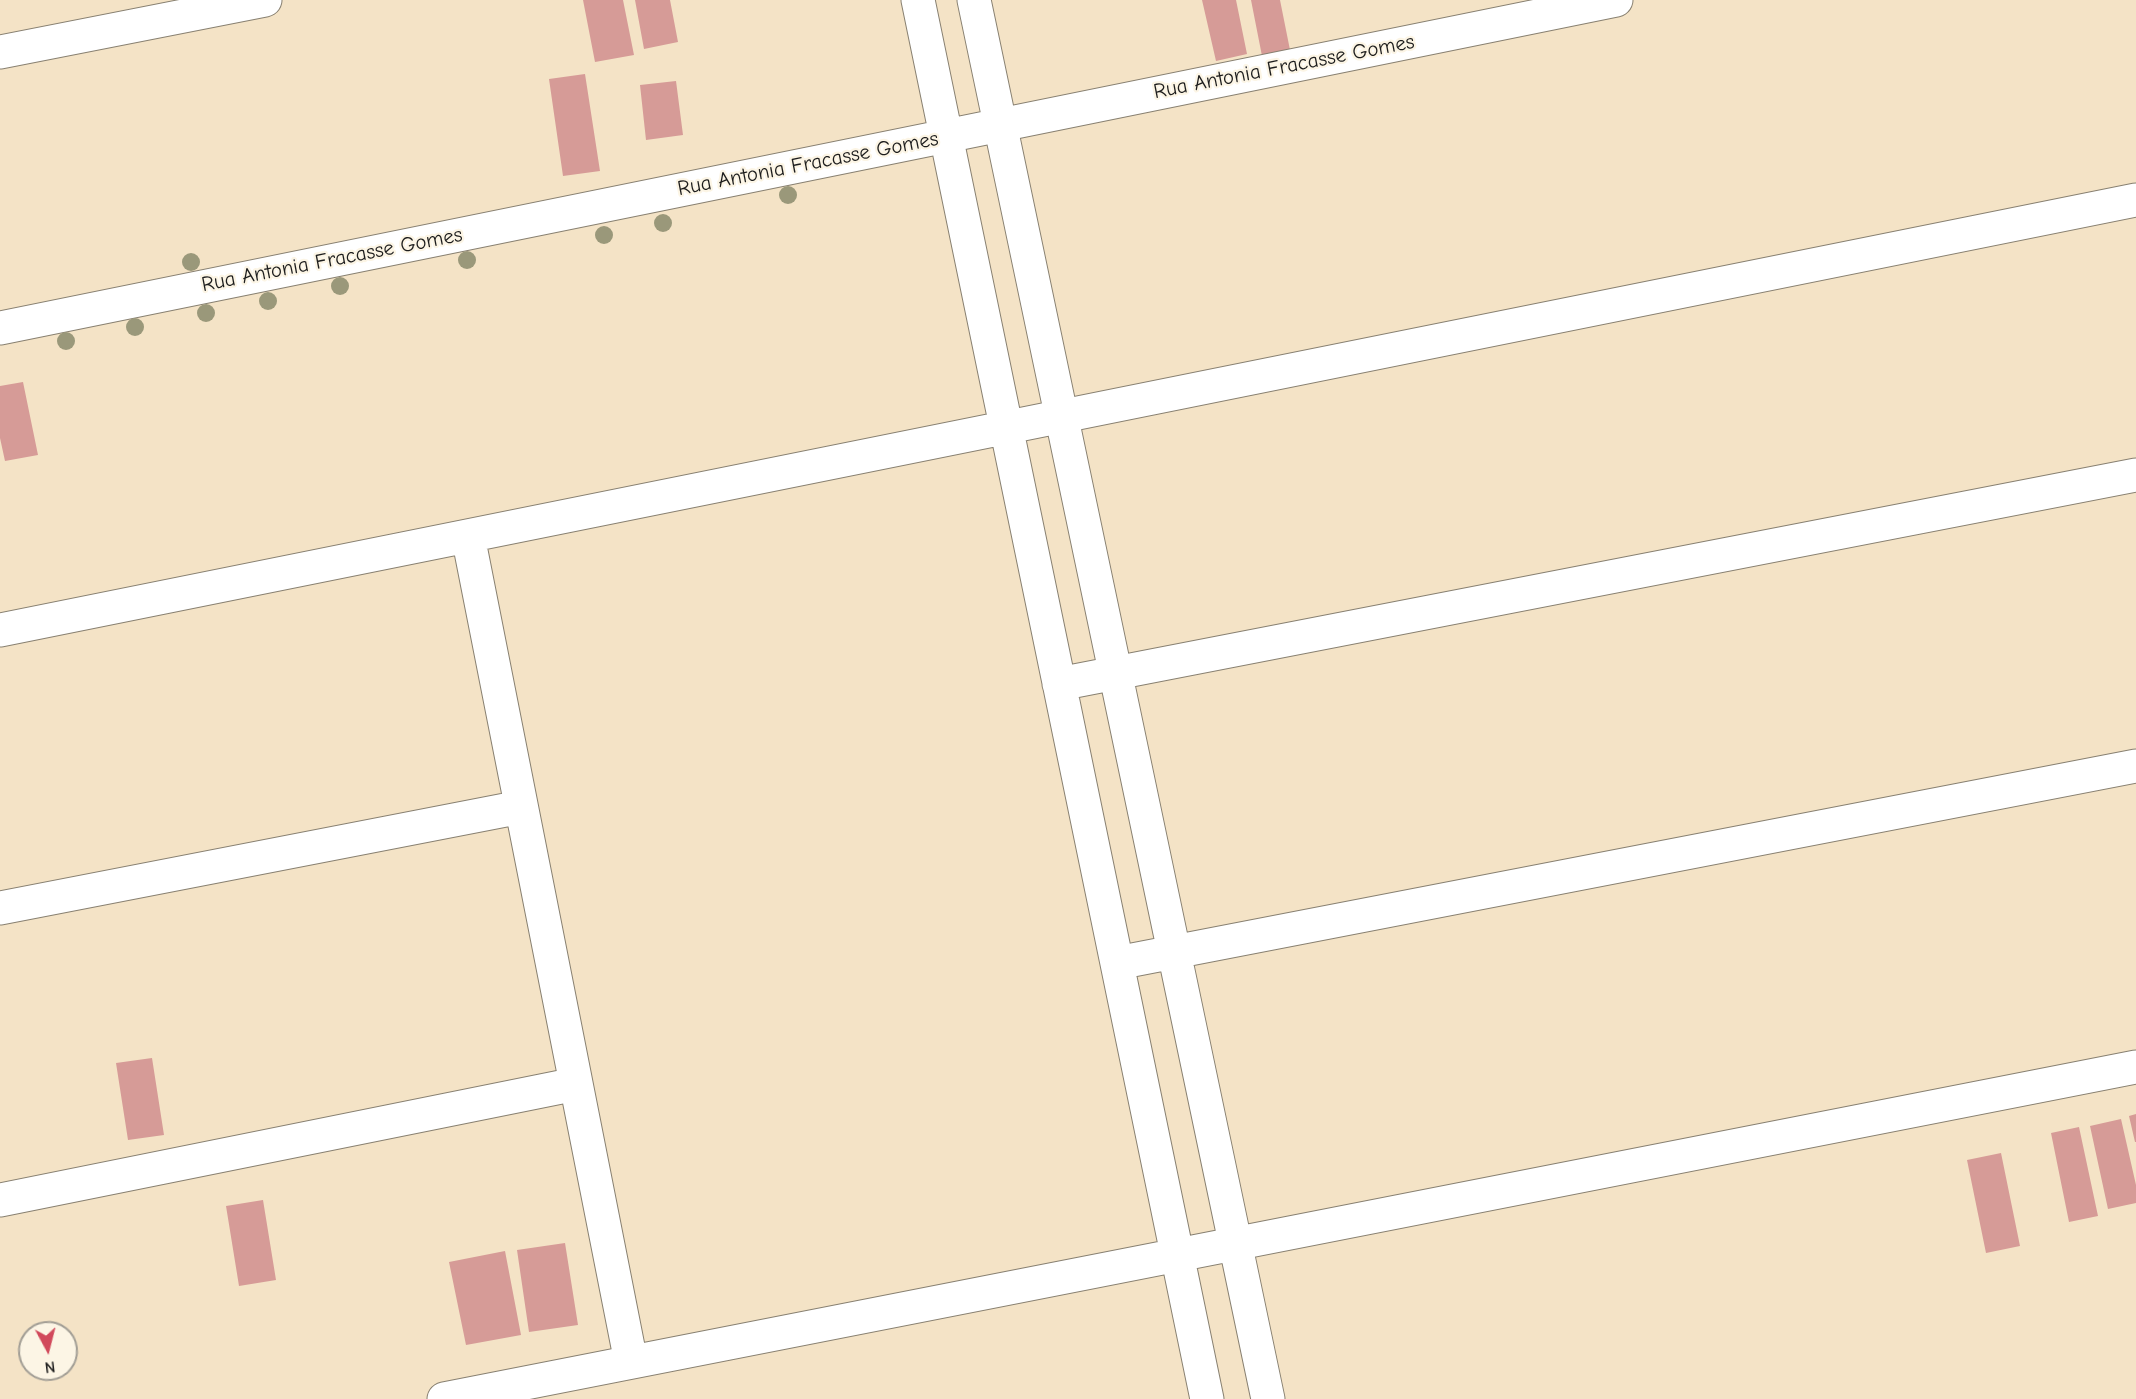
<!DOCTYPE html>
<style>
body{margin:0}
#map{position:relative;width:2136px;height:1399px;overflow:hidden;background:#f4e3c6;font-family:"Comic Neue",sans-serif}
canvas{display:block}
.north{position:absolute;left:18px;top:1321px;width:60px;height:60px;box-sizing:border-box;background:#fcf5e5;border:2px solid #a29e95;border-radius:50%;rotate:173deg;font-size:16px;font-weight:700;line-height:24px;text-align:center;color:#1c1c1c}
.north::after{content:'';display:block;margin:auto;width:21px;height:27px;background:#d1495b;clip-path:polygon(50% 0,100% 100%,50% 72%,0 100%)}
</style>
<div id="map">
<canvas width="2136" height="1399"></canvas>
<div class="north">N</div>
</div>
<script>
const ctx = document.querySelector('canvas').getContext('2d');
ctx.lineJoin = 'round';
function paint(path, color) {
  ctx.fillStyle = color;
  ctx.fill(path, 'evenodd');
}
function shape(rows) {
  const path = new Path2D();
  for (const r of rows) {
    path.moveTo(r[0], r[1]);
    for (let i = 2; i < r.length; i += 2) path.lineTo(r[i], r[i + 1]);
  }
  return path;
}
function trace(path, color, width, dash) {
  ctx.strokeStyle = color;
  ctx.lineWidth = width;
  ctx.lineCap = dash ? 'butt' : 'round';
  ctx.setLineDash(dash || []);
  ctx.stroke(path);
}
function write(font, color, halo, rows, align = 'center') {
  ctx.font = font + ' "Comic Neue",sans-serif';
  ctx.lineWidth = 4.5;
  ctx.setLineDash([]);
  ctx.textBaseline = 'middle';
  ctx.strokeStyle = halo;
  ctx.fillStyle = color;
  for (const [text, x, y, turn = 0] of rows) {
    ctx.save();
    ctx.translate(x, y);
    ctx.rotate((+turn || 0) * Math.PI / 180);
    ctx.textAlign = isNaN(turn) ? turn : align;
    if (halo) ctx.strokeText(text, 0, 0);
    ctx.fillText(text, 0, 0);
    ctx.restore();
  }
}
const building = shape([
 [583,0,623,0,634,55,595,62],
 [635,0,670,0,678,42,644,49],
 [1202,0,1236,0,1247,54,1216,61],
 [1251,0,1280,0,1290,50,1262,56],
 [585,74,600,171,563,176,549,79],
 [676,81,683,135,646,140,640,85],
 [23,382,38,455,5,461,0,438,0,386],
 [152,1058,164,1135,128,1140,116,1063],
 [2136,1114,2136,1142,2135,1142,2129,1116],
 [2121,1119,2136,1185,2136,1203,2108,1209,2090,1126],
 [2079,1127,2098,1216,2069,1222,2051,1133],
 [2001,1153,2020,1246,1986,1253,1967,1160],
 [263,1200,276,1280,239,1286,226,1206],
 [565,1243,578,1325,529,1332,517,1250],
 [505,1251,521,1335,466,1345,449,1262]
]);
const minor = shape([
 [918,0,1207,1399],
 [974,0,1268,1399],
 [0,52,265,0],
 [0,328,1616,0],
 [468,536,631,1362],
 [0,630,2136,200],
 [1059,684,2136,475],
 [0,908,521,807],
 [1117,963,2136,766],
 [0,1200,576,1084],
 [444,1399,2136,1067]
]);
const trees = [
 [788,195],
 [663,223],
 [604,235],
 [467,260],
 [191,262],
 [340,286],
 [268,301],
 [206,313],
 [135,327],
 [66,341]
];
const streetNames = [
 ["Rua Antonia Fracasse Gomes",1284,67,-11],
 ["Rua Antonia Fracasse Gomes",808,164,-11],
 ["Rua Antonia Fracasse Gomes",332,260,-11]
];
paint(building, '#d69b97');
trace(minor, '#888071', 35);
trace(minor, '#fff', 33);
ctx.fillStyle = '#9a987a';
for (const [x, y] of trees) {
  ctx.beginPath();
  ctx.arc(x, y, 9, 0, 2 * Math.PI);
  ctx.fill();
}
write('21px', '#1c1c1c', '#fcf5e5', streetNames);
</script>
